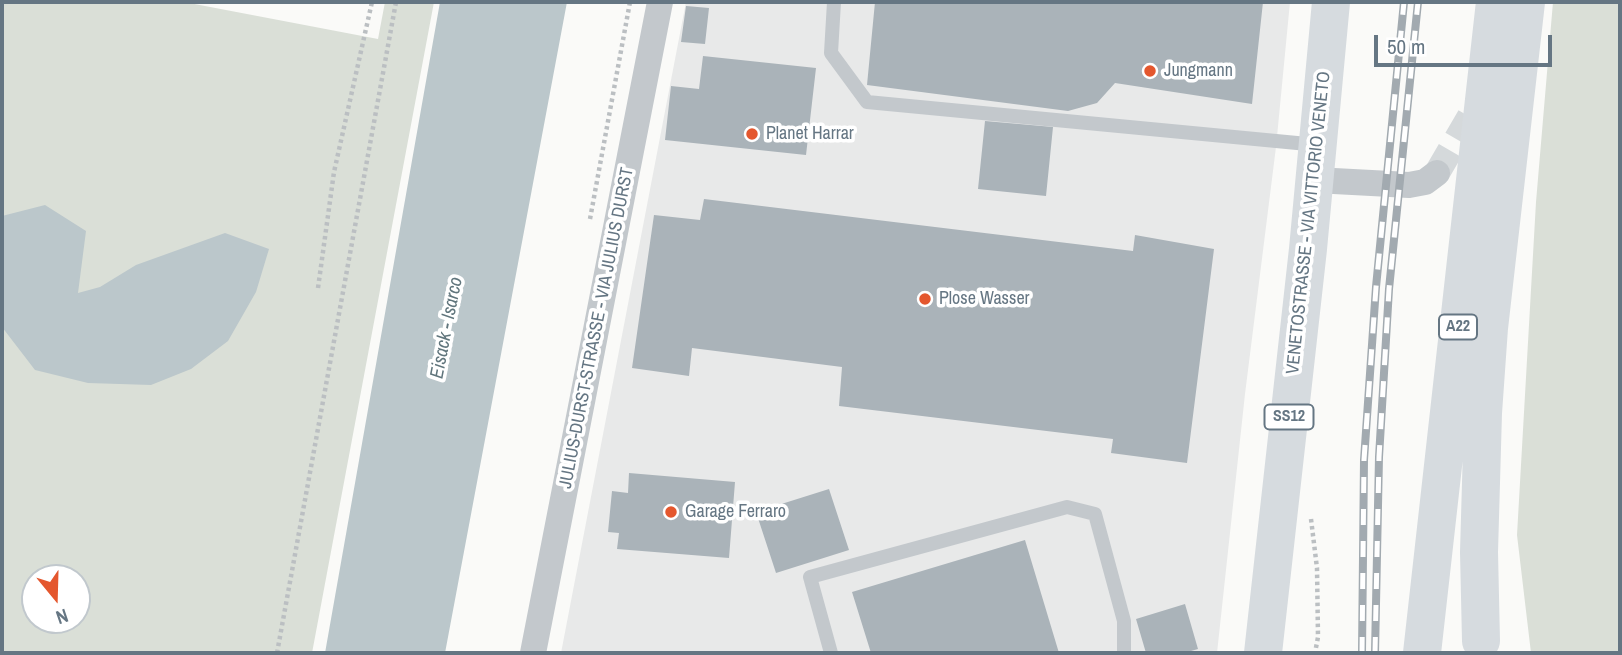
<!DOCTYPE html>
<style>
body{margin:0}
#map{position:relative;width:1622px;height:655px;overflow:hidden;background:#fafaf8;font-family:"Archivo Narrow",sans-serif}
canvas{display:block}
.frame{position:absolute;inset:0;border:4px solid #657683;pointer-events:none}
.north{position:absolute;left:21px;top:564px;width:70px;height:70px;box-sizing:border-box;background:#fff;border:2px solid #c1c8cd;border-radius:50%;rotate:161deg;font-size:19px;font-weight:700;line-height:28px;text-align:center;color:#657683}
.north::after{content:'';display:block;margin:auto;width:24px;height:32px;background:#e4572e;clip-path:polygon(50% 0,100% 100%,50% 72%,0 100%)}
.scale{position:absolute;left:1374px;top:35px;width:178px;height:32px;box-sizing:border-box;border:4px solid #657683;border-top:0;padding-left:9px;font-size:21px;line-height:24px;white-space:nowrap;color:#657683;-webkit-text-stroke:5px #fff;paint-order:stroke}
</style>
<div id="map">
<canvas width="1622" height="655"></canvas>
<div class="frame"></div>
<div class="north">N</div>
<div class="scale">50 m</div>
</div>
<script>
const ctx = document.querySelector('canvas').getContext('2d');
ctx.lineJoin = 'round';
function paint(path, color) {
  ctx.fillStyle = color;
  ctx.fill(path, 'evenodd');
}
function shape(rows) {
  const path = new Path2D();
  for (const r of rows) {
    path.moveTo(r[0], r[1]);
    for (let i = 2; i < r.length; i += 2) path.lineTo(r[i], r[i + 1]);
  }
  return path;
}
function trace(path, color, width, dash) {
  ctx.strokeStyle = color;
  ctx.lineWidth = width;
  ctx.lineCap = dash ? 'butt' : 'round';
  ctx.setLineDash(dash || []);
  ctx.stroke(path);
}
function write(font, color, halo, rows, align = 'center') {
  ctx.font = font + ' "Archivo Narrow",sans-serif';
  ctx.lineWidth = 7;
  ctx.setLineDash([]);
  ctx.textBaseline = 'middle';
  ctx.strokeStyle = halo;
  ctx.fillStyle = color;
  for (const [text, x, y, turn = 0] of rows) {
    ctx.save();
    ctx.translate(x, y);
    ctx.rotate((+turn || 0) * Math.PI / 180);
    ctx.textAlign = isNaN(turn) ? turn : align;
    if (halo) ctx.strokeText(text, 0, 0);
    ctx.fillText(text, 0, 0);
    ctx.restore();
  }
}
const built = shape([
 [686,2,1290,2,1276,147,1245,394,1217,653,561,653]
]);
const green = shape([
 [2,2,184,2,378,39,385,2,434,2,312,653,2,653],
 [35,578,77,578,77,620,35,620],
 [1553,2,1620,2,1620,653,1531,653,1517,535,1536,202]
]);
const water = shape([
 [440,2,567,2,445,653,325,653],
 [45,205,86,231,78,293,100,287,136,265,225,233,269,249,256,292,228,341,191,369,151,385,88,383,35,370,2,327,2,216]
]);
const building = shape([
 [875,2,1263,2,1252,104,1115,83,1097,103,1068,111,867,85],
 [686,6,709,8,705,44,681,42],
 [703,56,816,68,806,155,665,140,671,86,699,89],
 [985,121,1053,127,1046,196,978,189],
 [704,199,1133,251,1135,235,1214,249,1187,463,1111,453,1113,439,839,406,842,367,692,348,689,376,632,368,654,215,700,220],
 [629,473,735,482,729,558,617,549,619,533,608,532,612,491,628,493],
 [829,489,849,550,776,573,756,512],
 [1025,540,1059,653,871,653,852,592],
 [1185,604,1198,649,1184,653,1146,653,1136,619]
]);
const streetTunnel = shape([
 [1437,173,1479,101]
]);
const path = shape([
 [590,219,630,2],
 [318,288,334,172,372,2],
 [1311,519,1317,568,1318,637,1315,653],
 [277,653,396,2]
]);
const lane = shape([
 [834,2,831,53,867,102,1318,145],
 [831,653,810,577,1067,507,1095,514,1124,621,1124,653]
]);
const street = shape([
 [1315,180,1409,185,1425,182,1437,173],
 [533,653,660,2]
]);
const primary = shape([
 [1263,653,1308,249,1331,2]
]);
const highway = shape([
 [1481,641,1479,552,1483,413,1489,328,1526,2],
 [1422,653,1495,2]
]);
const rail = shape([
 [1362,653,1364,460,1376,287,1404,2],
 [1375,653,1379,457,1389,289,1418,2]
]);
const markers = [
 [1150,71,7,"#e4572e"],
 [752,134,7,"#e4572e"],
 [925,299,7,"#e4572e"],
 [671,512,7,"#e4572e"]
];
const shields = [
 [1458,327,38],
 [1289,417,49]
];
const shieldNames = [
 ["A22",1458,327],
 ["SS12",1289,417]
];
const poiNames = [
 ["Jungmann",1164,71],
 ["Planet Harrar",766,134],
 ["Plose Wasser",939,299],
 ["Garage Ferraro",685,512]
];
const streetNames = [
 ["VENETOSTRASSE - VIA VITTORIO VENETO",1309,223,-84],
 ["JULIUS-DURST-STRASSE - VIA JULIUS DURST",597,328,-79]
];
const waterNames = [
 ["Eisack - Isarco",447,328,-79]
];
paint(built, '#e8e9e9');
paint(green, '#dadfd7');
paint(water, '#bbc7cb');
paint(building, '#aab3b9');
trace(streetTunnel, '#d5d9db', 26, [26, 13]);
trace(path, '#bbbfc2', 4.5, [3.5, 3.5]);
trace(lane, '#c3c8cc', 14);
trace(street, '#c3c8cc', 26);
trace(primary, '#d6dbdf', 38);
trace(highway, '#d6dbdf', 38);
trace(rail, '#a2aab0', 8);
trace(rail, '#fff', 5, [16]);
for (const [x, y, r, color] of markers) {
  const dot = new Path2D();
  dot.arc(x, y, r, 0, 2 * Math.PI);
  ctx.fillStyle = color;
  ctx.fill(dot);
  trace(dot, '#fff', 2.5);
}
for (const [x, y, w] of shields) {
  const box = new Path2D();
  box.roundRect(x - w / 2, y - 12.5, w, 25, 5);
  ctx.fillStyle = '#fff';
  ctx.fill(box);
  trace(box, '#657683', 2);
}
write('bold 16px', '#657683', null, shieldNames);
write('18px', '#657683', '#fff', poiNames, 'left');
write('18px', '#657683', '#fff', streetNames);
write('italic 19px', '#60757c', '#fff', waterNames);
</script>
